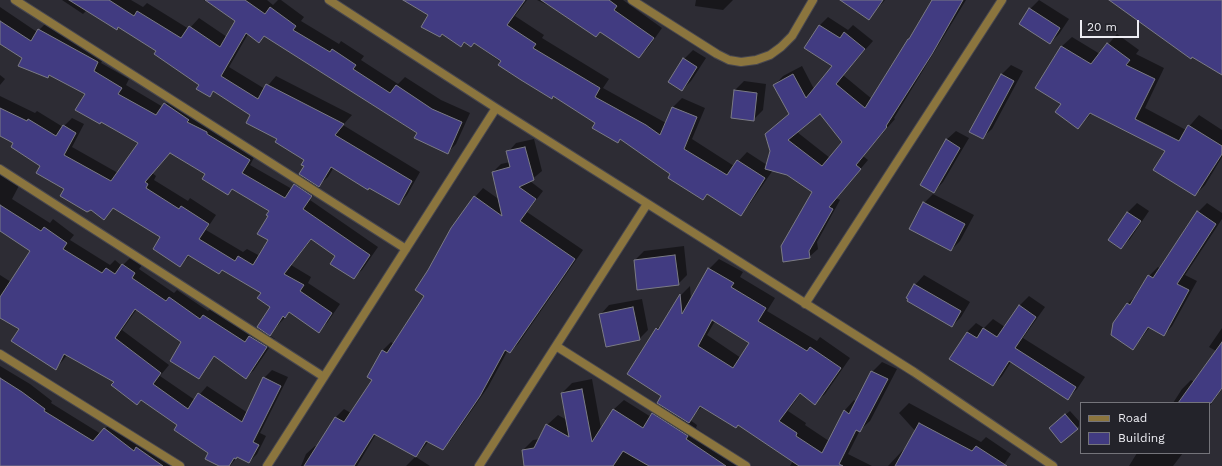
<!DOCTYPE html>
<style>
body{margin:0}
#map{position:relative;width:1222px;height:466px;overflow:hidden;background:#2d2c34;font-family:"Work Sans",sans-serif}
canvas{display:block}
.legend{position:absolute;left:1080px;top:402px;width:130px;height:52px;box-sizing:border-box;background:#23232a;border:1px solid #74747a;margin:0;padding:5px 7px;list-style:none;font-size:12px;color:#ededf3}
.legend li{display:flex;align-items:center;gap:8px;height:20px}
.legend b{width:20px;border:1px solid #74747a}
.scale{position:absolute;left:1080px;top:20px;width:59px;height:18px;box-sizing:border-box;border:2px solid #ededf3;border-top:0;padding-left:5px;font-size:12px;line-height:14px;white-space:nowrap;color:#ededf3;-webkit-text-stroke:3px #23232a;paint-order:stroke}
</style>
<div id="map">
<canvas width="1222" height="466"></canvas>
<ul class="legend">
<li><b style="height:5px;background:#8b753e"></b>Road</li>
<li><b style="height:11px;background:#413b81"></b>Building</li>
</ul>
<div class="scale">20 m</div>
</div>
<script>
const ctx = document.querySelector('canvas').getContext('2d');
ctx.lineJoin = 'round';
function paint(path, color) {
  ctx.fillStyle = color;
  ctx.fill(path, 'evenodd');
}
function shape(rows) {
  const path = new Path2D();
  for (const r of rows) {
    path.moveTo(r[0], r[1]);
    for (let i = 2; i < r.length; i += 2) path.lineTo(r[i], r[i + 1]);
  }
  return path;
}
function trace(path, color, width, dash) {
  ctx.strokeStyle = color;
  ctx.lineWidth = width;
  ctx.lineCap = dash ? 'butt' : 'round';
  ctx.setLineDash(dash || []);
  ctx.stroke(path);
}
const shadow = shape([
 [62,0,131,0,143,7,147,3,189,29,199,18,227,37,236,21,204,0,267,0,273,5,278,0,281,0,304,17,301,21,339,44,341,41,364,56,361,60,398,84,405,77,441,100,470,113,456,144,447,153,265,35,259,41,248,34,229,67,265,89,276,76,352,115,343,125,420,172,407,195,399,204,334,167,328,177,318,186,320,187,310,200,378,247,362,270,353,278,337,256,312,239,291,265,311,277,308,283,340,304,327,323,318,331,290,312,269,335,275,339,254,370,246,378,215,356,198,377,183,342,137,309,122,330,169,365,160,376,195,400,207,386,248,413,264,378,272,370,288,377,260,433,266,436,257,454,249,462,238,456,230,466,221,466,209,453,178,425,115,382,67,355,56,369,21,328,0,316,0,275,11,282,31,250,0,230,0,169,22,180,12,199,50,223,53,219,74,235,70,240,110,265,115,260,122,266,131,257,142,265,139,269,174,293,177,290,208,311,211,308,253,334,259,328,271,307,262,292,222,270,190,255,180,266,162,237,114,207,104,218,65,188,15,142,0,135,0,96,35,113,37,111,63,127,72,118,84,124,72,147,118,173,140,143,86,93,50,74,48,77,23,58,0,43,0,7,37,32,47,22,106,54,101,63,129,79,126,85,163,107,173,95,257,152,250,165,292,189,303,176,305,166,305,160,252,115,214,91,210,95,200,85,158,51,119,26,117,29,87,10,83,14],
 [171,152,207,174,228,194,233,189,270,211,270,240,260,256,247,249,243,252,206,230,216,215,190,198,188,201,154,180,156,176,152,173],
 [405,0,527,0,515,16,544,35,542,38,609,79,603,88,666,123,673,107,682,98,705,108,692,139,734,166,747,152,767,165,771,151,766,134,790,113,775,85,783,76,802,66,814,89,833,66,805,48,820,25,828,17,848,30,853,25,873,41,843,75,872,99,934,0,966,0,894,118,895,119,863,156,868,160,836,198,840,200,817,242,818,249,809,257,784,261,813,192,788,174,773,170,749,205,740,214,709,193,703,199,621,138,618,142,596,122,554,96,551,98,474,43,471,46,465,41,461,46,430,14],
 [820,113,843,142,830,158,797,132],
 [537,0,623,0,662,28,648,48,639,57,601,31],
 [696,0,733,0,723,10,695,6],
 [849,0,885,0,869,18],
 [1039,0,1069,19,1059,34,1050,43,1030,9],
 [1117,34,1139,50,1136,54,1164,68,1145,108,1186,130,1199,115,1222,130,1222,157,1205,185,1195,195,1166,151,1092,113,1078,128,1063,104,1061,47,1072,37,1100,54],
 [693,50,706,58,691,81,682,90,684,59],
 [1011,65,1023,71,992,129,982,138,971,132,1002,74],
 [0,75,5,79,0,85],
 [744,81,766,84,763,110,754,119,734,91],
 [956,131,969,138,943,182,934,192,946,140],
 [534,139,542,171,530,181,543,191,527,212,583,250,518,344,510,352,508,350,488,387,451,440,443,449,429,441,416,457,430,466,406,466,416,456,376,434,357,466,301,466,306,454,315,446,317,447,336,417,344,409,351,413,373,379,368,377,383,350,391,342,394,344,426,296,475,197,483,188,500,200,493,172,501,164,510,162,508,152,516,143],
 [933,194,974,215,960,241,951,250,924,203],
 [1137,203,1149,211,1130,239,1121,248,1109,240,1128,212],
 [1207,203,1222,213,1222,219,1185,275,1197,281,1172,326,1164,335,1150,327,1133,349,1127,304,1137,295,1149,276,1158,267,1161,269,1198,212],
 [684,246,687,275,678,284,635,260,644,251],
 [719,259,743,272,740,277,775,298,767,311,817,341,820,337,850,358,825,394,815,403,801,393,788,411,806,423,805,425,829,441,845,410,854,400,856,402,872,372,882,362,897,369,870,421,860,430,848,454,872,466,790,466,793,461,738,424,702,406,690,420,697,425,696,428,731,452,740,466,525,466,523,450,533,440,540,439,547,425,558,415,567,420,562,393,572,383,592,379,601,429,613,410,624,400,651,417,661,405,663,396,657,329,666,320,681,295,690,286,691,300,709,269],
 [715,321,751,343,741,358,707,335],
 [924,275,970,302,961,317,952,326,907,298,915,285],
 [1029,296,1045,307,1023,338,1085,377,1077,389,1068,398,1011,362,1002,376,993,385,967,332,976,323,984,328,993,319,1005,327,1019,306],
 [642,299,648,330,639,339,600,315,609,305],
 [1222,328,1222,389,1209,407,1209,403,1173,403,1182,389,1191,380,1194,382,1216,351,1209,347],
 [0,366,30,384,52,401,51,403,101,434,112,421,182,466,0,466],
 [909,403,981,442,986,437,1011,454,1003,466,888,466,918,434,899,413],
 [1070,411,1079,421,1079,426,1074,431,1055,423],
 [1137,453,1183,453,1173,466,1129,466]
]);
const building = shape([
 [69,0,109,0,134,16,137,11,181,38,189,26,220,47,235,21,205,0,245,0,265,14,270,7,296,26,293,30,330,52,332,49,356,65,353,69,390,93,396,85,432,109,462,122,448,154,414,138,417,133,264,36,259,43,246,33,221,76,258,99,266,84,344,124,335,135,412,181,399,205,369,188,368,190,331,167,319,187,299,174,304,166,301,165,304,160,275,142,277,139,246,123,250,115,213,91,210,97,196,89,199,85,154,54,156,51,118,27,117,30,69,0],
 [403,0,525,0,507,25,536,44,533,48,600,88,595,97,646,125,660,135,672,107,697,117,684,149,727,175,737,160,765,178,741,216,707,194,703,200,668,178,670,174,620,139,618,143,592,128,595,123,553,96,552,99,521,80,498,65,501,61,474,43,471,47,464,42,461,47,442,34,440,37,421,27,428,15,403,0],
 [541,0,609,0,617,6,614,10,654,38,639,58,600,32,596,37,541,0],
 [840,0,883,0,869,20,840,0],
 [932,0,963,0,932,54,886,126,887,127,856,165,861,169,829,207,833,209,809,251,810,258,783,262,781,246,812,192,787,175,765,169,770,151,765,134,789,114,773,85,793,74,806,98,832,66,804,48,819,25,840,38,844,32,865,49,836,84,865,108,908,39,909,39,932,0],
 [820,114,842,142,822,166,788,140,820,114],
 [1109,0,1222,0,1222,75,1192,57,1191,59,1109,0],
 [1029,8,1060,28,1050,44,1019,24,1029,8],
 [0,21,31,41,38,29,98,62,94,71,122,88,118,94,156,115,164,103,189,120,187,122,207,132,207,134,250,160,242,173,285,198,294,184,312,196,303,209,370,255,354,279,330,264,335,256,311,239,284,274,304,285,300,291,332,313,319,333,289,312,285,318,283,316,270,336,257,327,270,307,257,298,261,293,222,270,219,274,188,255,180,267,153,249,160,237,113,208,104,220,91,210,87,212,60,196,64,189,36,173,40,166,11,147,13,143,0,136,0,108,27,121,28,119,56,136,63,125,76,133,64,155,111,181,138,143,101,122,100,124,75,110,85,94,49,75,48,78,18,66,22,58,0,44,0,21],
 [170,153,205,174,202,179,228,195,232,189,269,211,266,215,268,216,257,234,268,240,253,265,238,256,235,261,199,239,209,224,181,206,179,209,146,188,148,184,145,182,170,153],
 [1107,43,1130,60,1126,65,1155,79,1135,119,1179,141,1188,125,1222,146,1222,154,1195,196,1153,170,1165,151,1090,113,1078,129,1055,112,1061,104,1035,88,1061,46,1091,64,1107,43],
 [683,58,697,67,682,91,668,82,683,58],
 [1001,74,1014,81,983,139,969,132,1001,74],
 [734,90,757,93,754,121,731,118,734,90],
 [946,139,960,148,934,193,920,185,946,139],
 [525,147,534,180,519,187,536,199,520,221,575,259,560,281,510,353,505,350,480,396,443,450,426,441,416,457,374,434,354,466,304,466,335,417,344,422,372,380,367,377,382,350,387,353,424,296,415,290,428,270,451,228,474,196,502,216,492,172,510,167,506,151,525,147],
 [923,202,965,224,951,251,909,229,923,202],
 [0,205,41,231,44,227,67,243,63,249,102,273,106,268,115,274,122,264,135,273,132,278,166,301,169,297,200,319,203,315,245,342,249,336,267,347,246,379,214,356,199,379,170,361,181,342,135,309,115,338,161,373,153,384,188,409,198,393,242,422,263,377,281,386,253,442,259,445,249,463,237,457,236,459,234,458,229,466,219,466,205,459,208,453,174,430,177,425,141,400,137,405,111,385,114,382,64,354,56,370,11,341,19,329,0,318,0,297,30,251,0,231,0,205],
 [1197,211,1216,224,1177,284,1189,290,1164,336,1148,327,1133,350,1111,335,1113,323,1127,303,1130,305,1148,275,1153,278,1197,211],
 [1127,212,1141,221,1121,249,1108,240,1127,212],
 [675,255,679,285,637,290,634,260,675,255],
 [708,268,734,283,731,287,766,308,758,321,807,351,810,347,841,368,815,405,800,393,779,421,797,433,796,436,822,453,844,410,849,414,871,371,888,379,860,432,856,430,839,464,843,466,799,466,738,425,736,428,700,406,689,423,657,403,661,396,627,374,656,328,658,330,680,294,682,314,708,268],
 [712,320,749,343,733,368,698,346,712,320],
 [914,284,961,311,952,327,907,301,908,299,906,298,914,284],
 [1019,305,1036,317,1015,348,1076,387,1068,400,1009,361,993,386,949,359,967,332,977,338,983,328,997,337,1019,305],
 [633,307,640,340,606,347,599,314,633,307],
 [1222,342,1222,388,1211,403,1178,403,1222,342],
 [0,378,22,392,45,409,44,411,93,441,104,428,134,451,136,447,163,466,0,466,0,378],
 [582,389,592,442,613,409,643,428,652,413,688,436,686,439,726,466,649,466,623,451,613,466,524,466,522,450,534,448,546,424,569,437,561,393,582,389],
 [1065,414,1078,429,1061,443,1049,428,1065,414],
 [919,423,972,451,976,446,1007,466,895,466,919,423]
]);
const minor = shape([
 [15,0,406,249],
 [329,0,496,108,914,372,1053,466],
 [632,0,717,54,729,60,741,62,756,60,770,55,781,47,792,36,813,0],
 [0,169,324,377],
 [805,304,1002,0],
 [556,346,746,466],
 [0,354,180,466],
 [267,466,496,108],
 [479,466,647,204]
]);
paint(shadow, '#0007');
paint(building, '#413b81');
trace(building, '#7b7b85', 1);
trace(minor, '#48474f', 10);
trace(minor, '#8b753e', 8);
</script>
